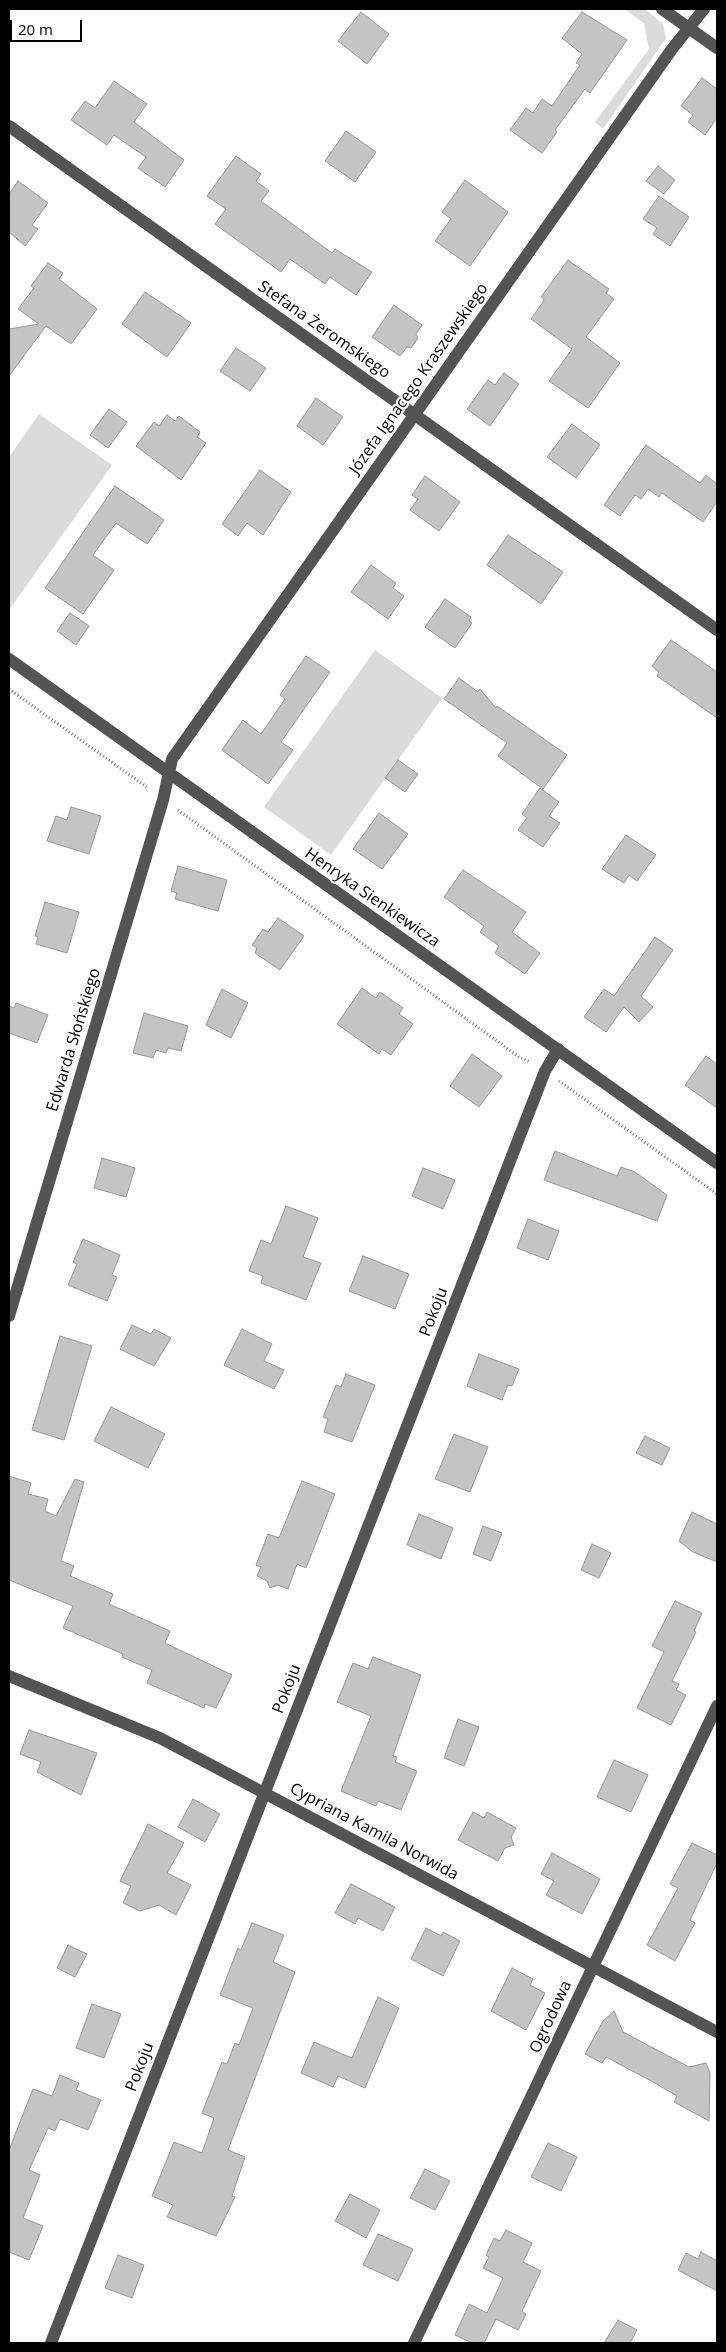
<!DOCTYPE html>
<meta charset="utf-8">
<style>
body{margin:0}
#map{position:relative;width:726px;height:2352px;overflow:hidden;background:#fff;font-family:"Open Sans",sans-serif}
canvas{display:block}
.frame{position:absolute;inset:0;border:10px solid #000;pointer-events:none}
.scale{position:absolute;left:10px;top:20px;width:72px;height:22px;box-sizing:border-box;border:2px solid #000;border-top:0;padding-left:6px;font-size:15px;line-height:18px;white-space:nowrap;color:#000;-webkit-text-stroke:4px #fff;paint-order:stroke}
</style>
<div id="map">
<canvas width="726" height="2352"></canvas>
<div class="frame"></div>
<div class="scale">20 m</div>
</div>
<script>
const ctx = document.querySelector('canvas').getContext('2d');
ctx.lineJoin = 'round';
function paint(path, color) {
  ctx.fillStyle = color;
  ctx.fill(path, 'evenodd');
}
function shape(rows) {
  const path = new Path2D();
  for (const r of rows) {
    path.moveTo(r[0], r[1]);
    for (let i = 2; i < r.length; i += 2) path.lineTo(r[i], r[i + 1]);
  }
  return path;
}
function trace(path, color, width, dash) {
  ctx.strokeStyle = color;
  ctx.lineWidth = width;
  ctx.lineCap = dash ? 'butt' : 'round';
  ctx.setLineDash(dash || []);
  ctx.stroke(path);
}
function write(font, color, halo, rows, align = 'center') {
  ctx.font = font + ' "Open Sans",sans-serif';
  ctx.lineWidth = 4.5;
  ctx.setLineDash([]);
  ctx.textBaseline = 'middle';
  ctx.strokeStyle = halo;
  ctx.fillStyle = color;
  for (const [text, x, y, turn = 0] of rows) {
    ctx.save();
    ctx.translate(x, y);
    ctx.rotate((+turn || 0) * Math.PI / 180);
    ctx.textAlign = isNaN(turn) ? turn : align;
    if (halo) ctx.strokeText(text, 0, 0);
    ctx.fillText(text, 0, 0);
    ctx.restore();
  }
}
const green = shape([
 [624,9,645,9,663,24,666,38,603,129,595,122,649,49,644,23],
 [39,414,112,465,9,610,9,457],
 [375,650,442,698,331,855,264,807]
]);
const building = shape([
 [361,12,389,34,367,64,338,41,361,12],
 [582,12,627,40,590,93,585,89,555,130,557,132,542,153,510,130,526,108,533,113,542,99,552,106,580,65,576,63,582,54,562,38,582,12],
 [702,78,717,89,717,118,705,135,688,122,693,115,681,106,702,78],
 [114,81,147,104,134,122,184,160,165,187,138,168,146,157,114,135,107,145,71,120,85,101,95,108,114,81],
 [346,131,376,152,355,182,325,161,346,131],
 [236,156,261,174,256,181,269,191,261,201,332,253,335,249,372,272,356,295,330,277,325,284,290,259,281,272,215,224,226,209,207,196,236,156],
 [658,166,675,180,664,194,646,181,658,166],
 [465,180,508,212,470,266,435,241,451,219,442,212,465,180],
 [18,181,48,203,32,225,38,229,25,246,9,232,9,194,18,181],
 [659,196,689,217,670,246,653,234,657,228,643,219,659,196],
 [568,260,609,289,606,293,614,299,586,337,620,363,588,408,549,381,572,349,531,319,543,302,544,299,541,297,568,260],
 [48,263,63,273,59,279,97,309,71,344,46,326,9,376,9,329,39,324,18,309,34,288,31,286,48,263],
 [145,292,191,323,167,357,122,324,145,292],
 [394,305,422,325,416,334,418,338,411,348,407,347,400,356,372,337,394,305],
 [236,348,266,368,250,391,220,371,236,348],
 [504,373,519,384,490,426,467,409,488,380,495,385,504,373],
 [316,398,343,417,323,445,297,426,316,398],
 [109,409,127,422,108,448,90,435,109,409],
 [167,415,175,421,179,416,200,432,197,437,206,443,181,480,136,446,154,422,159,426,167,415],
 [572,424,600,445,576,478,547,457,572,424],
 [646,445,700,483,706,475,717,484,717,502,703,522,662,493,659,497,648,489,641,499,635,495,620,516,604,505,646,445],
 [260,470,291,492,263,535,247,523,238,536,222,524,260,470],
 [425,476,460,502,439,531,410,510,418,499,412,495,425,476],
 [115,486,164,520,147,544,116,523,93,555,114,570,83,614,45,588,115,486],
 [508,535,563,572,541,604,487,565,508,535],
 [371,565,396,583,393,588,404,596,388,619,351,592,371,565],
 [445,599,471,617,469,621,472,623,455,648,425,627,445,599],
 [70,613,89,626,76,645,57,631,70,613],
 [671,640,717,672,717,718,657,676,659,672,652,666,671,640],
 [306,656,330,672,281,742,293,750,268,784,222,750,243,720,261,734,285,699,280,695,306,656],
 [459,678,478,692,480,689,496,708,497,706,567,755,543,789,498,756,507,743,444,699,459,678],
 [398,760,418,774,405,792,385,778,398,760],
 [540,788,559,802,549,816,560,823,543,847,518,830,527,818,522,814,540,788],
 [71,807,101,816,89,854,47,841,56,816,67,820,71,807],
 [379,813,408,834,382,869,353,849,379,813],
 [626,835,656,855,637,881,629,875,624,883,602,869,626,835],
 [178,866,227,880,218,911,175,899,177,893,171,891,178,866],
 [463,870,526,912,512,932,540,953,525,974,495,953,499,946,480,932,484,926,444,897,463,870],
 [45,902,79,912,67,953,36,944,38,937,35,936,45,902],
 [278,918,304,936,280,970,255,953,257,948,252,945,263,929,268,932,278,918],
 [655,937,673,950,641,996,653,1007,639,1022,624,1007,606,1032,584,1017,604,989,614,996,655,937],
 [362,988,376,998,380,992,403,1008,399,1014,413,1024,391,1055,382,1049,379,1054,337,1024,362,988],
 [222,989,248,1003,231,1038,206,1025,222,989],
 [16,1003,48,1015,37,1043,9,1033,9,1006,14,1008,16,1003],
 [144,1013,188,1026,181,1051,168,1048,166,1053,156,1050,153,1058,133,1053,144,1013],
 [472,1054,502,1076,479,1107,450,1086,472,1054],
 [706,1056,717,1064,717,1108,685,1085,706,1056],
 [555,1151,617,1176,621,1167,635,1172,667,1195,657,1221,544,1180,555,1151],
 [102,1158,135,1168,126,1197,94,1188,102,1158],
 [423,1168,455,1180,443,1209,412,1196,423,1168],
 [286,1206,318,1218,303,1257,321,1263,306,1300,261,1283,263,1276,249,1271,261,1240,271,1244,286,1206],
 [528,1219,559,1231,548,1260,517,1248,528,1219],
 [83,1239,120,1255,112,1275,117,1277,107,1301,68,1285,77,1264,73,1262,83,1239],
 [363,1256,409,1274,395,1309,349,1291,363,1256],
 [132,1325,151,1334,154,1329,171,1338,154,1366,120,1349,132,1325],
 [242,1329,272,1344,264,1361,284,1370,274,1389,224,1365,242,1329],
 [60,1336,92,1346,64,1440,32,1430,60,1336],
 [479,1354,519,1369,512,1386,508,1385,502,1400,467,1386,479,1354],
 [346,1374,375,1385,352,1442,324,1432,328,1419,323,1417,336,1385,341,1387,346,1374],
 [111,1407,165,1434,148,1468,94,1441,111,1407],
 [454,1434,488,1447,470,1492,435,1479,454,1434],
 [645,1436,670,1448,662,1465,636,1453,645,1436],
 [9,1476,31,1483,28,1494,48,1499,45,1511,56,1516,75,1479,84,1482,61,1561,74,1566,70,1576,113,1594,109,1604,170,1631,165,1643,232,1675,216,1708,205,1704,204,1708,147,1683,152,1670,122,1657,123,1654,63,1628,73,1606,9,1580,9,1476],
 [302,1481,335,1494,306,1568,297,1564,288,1589,278,1585,270,1588,267,1581,257,1576,261,1567,256,1565,268,1534,279,1538,302,1481],
 [692,1512,717,1524,717,1562,693,1552,679,1541,692,1512],
 [419,1514,453,1528,441,1559,407,1545,419,1514],
 [483,1526,502,1533,491,1561,473,1554,483,1526],
 [592,1544,611,1553,599,1578,581,1570,592,1544],
 [675,1601,702,1613,694,1631,696,1632,672,1681,679,1684,676,1690,686,1695,671,1725,637,1708,664,1652,652,1646,675,1601],
 [373,1657,421,1675,393,1756,397,1757,395,1762,417,1771,401,1810,378,1801,376,1806,341,1791,371,1716,337,1702,353,1663,368,1669,373,1657],
 [458,1719,479,1727,464,1766,444,1758,458,1719],
 [29,1730,97,1753,81,1795,37,1772,41,1762,20,1754,29,1730],
 [614,1760,648,1775,631,1812,597,1797,614,1760],
 [193,1799,220,1814,205,1842,178,1827,193,1799],
 [473,1812,484,1818,487,1812,516,1828,511,1837,514,1845,505,1848,498,1861,458,1840,473,1812],
 [148,1824,184,1843,167,1873,191,1885,176,1915,159,1905,140,1911,123,1903,131,1886,120,1881,148,1824],
 [692,1843,717,1855,717,1863,690,1920,695,1923,675,1961,647,1945,678,1888,670,1884,692,1843],
 [552,1853,600,1879,582,1914,546,1895,554,1881,541,1874,552,1853],
 [351,1884,395,1907,383,1931,358,1918,355,1924,335,1913,351,1884],
 [252,1923,284,1935,273,1962,295,1972,228,2150,245,2157,232,2196,235,2197,216,2236,167,2217,173,2205,152,2196,174,2142,202,2153,214,2118,202,2113,222,2062,227,2064,235,2043,239,2045,253,2008,220,1995,238,1948,241,1950,252,1923],
 [426,1928,441,1936,443,1932,460,1941,443,1976,411,1959,426,1928],
 [68,1945,87,1954,75,1977,57,1968,68,1945],
 [512,1968,533,1979,530,1985,545,1993,526,2030,491,2011,512,1968],
 [378,1997,399,2008,365,2088,338,2076,333,2087,301,2073,314,2042,352,2058,378,1997],
 [92,2004,121,2014,104,2058,76,2048,92,2004],
 [614,2011,623,2032,689,2067,706,2063,710,2073,709,2121,674,2102,677,2096,653,2082,606,2057,602,2063,585,2054,603,2021,614,2011],
 [60,2075,79,2083,76,2090,101,2100,88,2130,60,2119,55,2131,48,2128,29,2170,40,2175,23,2218,43,2226,29,2260,9,2252,9,2150,33,2089,52,2096,60,2075],
 [548,2143,577,2157,561,2191,531,2177,548,2143],
 [425,2169,450,2181,435,2210,410,2198,425,2169],
 [350,2194,380,2210,366,2238,335,2221,350,2194],
 [506,2230,532,2243,523,2262,541,2271,522,2311,526,2314,518,2330,496,2319,484,2343,472,2343,455,2335,469,2304,487,2313,503,2278,483,2268,489,2257,486,2255,494,2238,500,2241,506,2230],
 [378,2234,413,2249,398,2281,363,2265,378,2234],
 [701,2252,717,2261,717,2291,678,2270,686,2253,698,2259,701,2252],
 [118,2255,144,2265,132,2298,105,2288,118,2255],
 [618,2320,637,2330,630,2343,604,2343,618,2320]
]);
const path = shape([
 [9,689,148,788],
 [178,810,519,1057,530,1062],
 [559,1081,717,1194]
]);
const minor = shape([
 [662,9,717,48],
 [9,126,717,630],
 [9,659,717,1163],
 [9,1316,163,800,172,759,672,49,704,9],
 [9,1676,160,1738,717,2032],
 [51,2343,545,1071,558,1049],
 [414,2343,717,1706]
]);
const streetNames = [
 ["Stefana Żeromskiego",324,330,35],
 ["Józefa Ignacego Kraszewskiego",419,379,-55],
 ["Henryka Sienkiewicza",372,898,35],
 ["Edwarda Słońskiego",74,1040,-73],
 ["Pokoju",434,1312,-69],
 ["Pokoju",287,1689,-69],
 ["Cypriana Kamila Norwida",374,1832,28],
 ["Ogrodowa",551,2017,-65],
 ["Pokoju",140,2067,-69]
];
paint(green, '#dbdbdb');
paint(building, '#c4c4c4');
trace(building, '#989898', 1);
trace(path, '#767676', 3, [1, 2.5]);
trace(minor, '#545454', 12);
write('16px', '#000', '#fff', streetNames);
</script>
